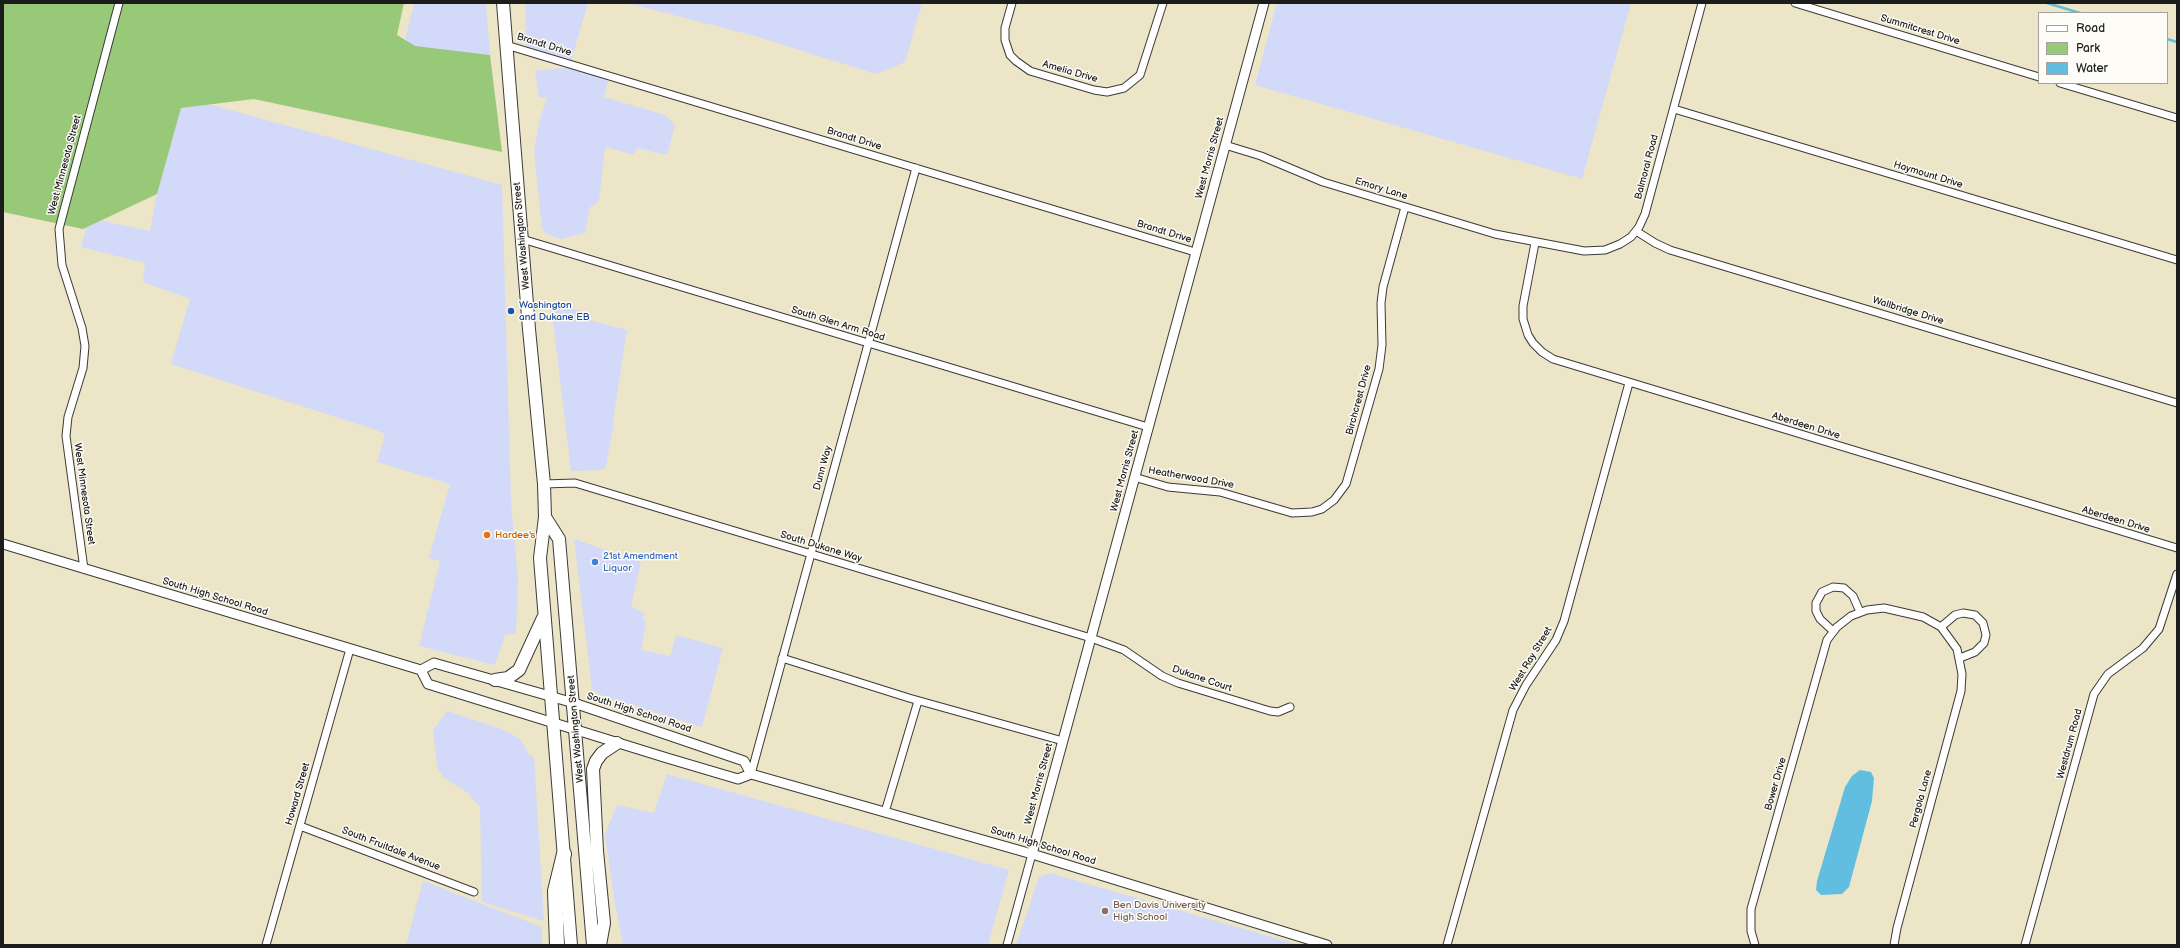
<!DOCTYPE html>
<style>
body{margin:0}
#map{position:relative;width:2180px;height:948px;overflow:hidden;background:#ede5c7;font-family:"Balsamiq Sans",sans-serif}
canvas{display:block}
.frame{position:absolute;inset:0;border:4px solid #1c1c1c;pointer-events:none}
.legend{position:absolute;left:2038px;top:12px;width:130px;height:72px;box-sizing:border-box;background:#fdfcf7;border:1px solid #a3a29f;margin:0;padding:5px 7px;list-style:none;font-size:12px;color:#1c1c1c}
.legend li{display:flex;align-items:center;gap:8px;height:20px}
.legend b{width:20px;border:1px solid #a3a29f}
</style>
<div id="map">
<canvas width="2180" height="948"></canvas>
<div class="frame"></div>
<ul class="legend">
<li><b style="height:5px;background:#fff"></b>Road</li>
<li><b style="height:11px;background:#97c979"></b>Park</li>
<li><b style="height:11px;background:#62bee0"></b>Water</li>
</ul>
</div>
<script>
const ctx = document.querySelector('canvas').getContext('2d');
ctx.lineJoin = 'round';
function paint(path, color) {
  ctx.fillStyle = color;
  ctx.fill(path, 'evenodd');
}
function shape(rows) {
  const path = new Path2D();
  for (const r of rows) {
    path.moveTo(r[0], r[1]);
    for (let i = 2; i < r.length; i += 2) path.lineTo(r[i], r[i + 1]);
  }
  return path;
}
function trace(path, color, width, dash) {
  ctx.strokeStyle = color;
  ctx.lineWidth = width;
  ctx.lineCap = dash ? 'butt' : 'round';
  ctx.setLineDash(dash || []);
  ctx.stroke(path);
}
function write(font, color, halo, rows, align = 'center') {
  ctx.font = font + ' "Balsamiq Sans",sans-serif';
  ctx.lineWidth = 3;
  ctx.setLineDash([]);
  ctx.textBaseline = 'middle';
  ctx.strokeStyle = halo;
  ctx.fillStyle = color;
  for (const [text, x, y, turn = 0] of rows) {
    ctx.save();
    ctx.translate(x, y);
    ctx.rotate((+turn || 0) * Math.PI / 180);
    ctx.textAlign = isNaN(turn) ? turn : align;
    if (halo) ctx.strokeText(text, 0, 0);
    ctx.fillText(text, 0, 0);
    ctx.restore();
  }
}
const built = shape([
 [414,3,486,3,490,55,412,50,405,41],
 [525,3,588,3,571,61,526,46],
 [627,3,922,3,905,62,876,74,755,36],
 [1277,3,1631,3,1582,179,1255,85],
 [572,67,609,77,604,97,665,115,675,125,667,155,637,148,634,155,605,147,599,201,590,207,585,233,561,239,546,234,542,228,534,151,539,124,547,97,539,98,535,71],
 [194,100,502,185,511,502,518,580,516,633,505,635,495,665,419,646,440,561,429,558,450,484,377,462,385,434,373,429,171,364,190,299,143,282,145,263,81,247,89,218,150,231,160,179,181,108],
 [551,304,582,311,581,318,627,330,613,420,613,428,605,470,571,471],
 [574,539,641,562,631,607,644,613,643,621,646,622,641,650,670,656,676,635,723,648,702,727,601,695,592,689],
 [447,711,502,729,520,739,526,748,527,754,534,757,544,921,482,902,480,807,468,793,443,777,437,767,433,730],
 [667,774,1009,870,988,945,623,945,614,898,605,834,617,805,654,813],
 [1050,873,1299,945,1016,945,1039,877],
 [423,881,542,927,542,945,406,945]
]);
const green = shape([
 [3,3,404,3,397,35,415,46,490,55,502,152,254,99,181,108,157,194,83,229,3,212]
]);
const water = shape([
 [1860,770,1871,772,1874,778,1872,801,1849,887,1842,894,1821,895,1816,890,1817,881,1845,787,1852,776]
]);
const stream = shape([
 [2047,3,2080,13],
 [2167,39,2177,42]
]);
const minor = shape([
 [1012,3,1005,28,1005,40,1010,55,1016,61,1030,71,1094,90,1107,92,1124,88,1140,75,1163,3],
 [1795,3,2039,77],
 [506,45,1195,252],
 [2060,83,2177,118],
 [1674,109,2177,260],
 [1225,145,1261,156,1323,182,1495,234,1584,251,1605,250,1620,244,1631,237,1639,227,1645,214,1702,3],
 [1636,231,1655,243,1670,250,2177,403],
 [522,239,1148,427],
 [1535,243,1523,306,1523,319,1528,335,1533,343,1542,352,1553,359,2177,548],
 [1134,477,1168,487,1220,492,1292,513,1312,512,1322,509,1334,500,1346,484,1379,369,1382,345,1381,303,1383,287,1405,207],
 [544,484,575,483,1091,638,1124,650,1162,676,1178,683,1270,711,1278,712,1290,707],
 [84,569,66,436,68,417,83,368,85,346,82,328,62,265,59,229,119,3],
 [1941,627,1955,615,1963,613,1975,615,1983,623,1986,635,1984,643,1975,652,1960,658],
 [1833,631,1820,619,1816,611,1816,603,1822,592,1833,587,1844,588,1853,596,1860,612],
 [782,658,909,698,1063,741],
 [751,774,916,168],
 [885,812,918,701],
 [300,826,474,892],
 [266,945,350,649],
 [1007,945,1032,854],
 [1447,945,1513,710,1526,685,1556,640,1564,621,1629,383],
 [1755,945,1751,931,1751,909,1827,640,1837,627,1851,616,1867,610,1884,608,1923,617,1941,627,1957,649,1962,674,1961,691,1897,928,1894,945],
 [2025,945,2094,694,2108,674,2143,648,2159,629,2177,574]
]);
const tertiary = shape([
 [3,544,421,670,434,663,574,703,744,761,751,774],
 [421,670,428,684,667,758,738,779,751,774,1032,854,1327,945],
 [1032,854,1264,3]
]);
const primary = shape([
 [503,3,529,329,544,484,545,517,540,558,571,945],
 [545,517,559,539,593,945],
 [495,680,508,678,519,670,543,618],
 [600,945,604,923,597,851,593,769,596,761,602,753,617,743]
]);
const motorway = shape([
 [557,945,555,891,564,854]
]);
const markers = [
 [511,311,4,"#1a4fb4"],
 [487,535,4,"#e8710a"],
 [595,562,4,"#3f7fe0"],
 [1105,911,4,"#8d6e63"]
];
const streetNames = [
 ["Summitcrest Drive",1920,30,17],
 ["Brandt Drive",544,45,17],
 ["Amelia Drive",1070,72,16],
 ["Brandt Drive",854,139,17],
 ["West Morris Street",1210,158,-75],
 ["West Minnesota Street",65,165,-75],
 ["Balmoral Road",1647,167,-75],
 ["Haymount Drive",1928,175,17],
 ["Emory Lane",1381,189,17],
 ["Brandt Drive",1164,232,17],
 ["West Washington Street",522,236,-95],
 ["Wallbridge Drive",1908,311,17],
 ["South Glen Arm Road",838,324,17],
 ["Birchcrest Drive",1359,400,-75],
 ["Aberdeen Drive",1806,426,17],
 ["Dunn Way",823,468,-75],
 ["West Morris Street",1125,471,-75],
 ["Heatherwood Drive",1191,478,10],
 ["West Minnesota Street",84,494,82],
 ["Aberdeen Drive",2116,520,17],
 ["South Dukane Way",821,547,17],
 ["South High School Road",215,597,17],
 ["West Ray Street",1531,659,-59],
 ["Dukane Court",1202,679,19],
 ["South High School Road",639,713,18],
 ["West Washington Street",576,729,-95],
 ["Westdrum Road",2070,744,-75],
 ["West Morris Street",1039,784,-75],
 ["Bower Drive",1776,784,-74],
 ["Howard Street",298,794,-74],
 ["Pergola Lane",1921,799,-75],
 ["South High School Road",1043,846,17],
 ["South Fruitdale Avenue",391,849,21]
];
const transitNames = [
 ["Washington",519,305],
 ["and Dukane EB",519,317]
];
const foodNames = [
 ["Hardee's",495,535]
];
const shopNames = [
 ["21st Amendment",603,556],
 ["Liquor",603,568]
];
const educationNames = [
 ["Ben Davis University",1113,905],
 ["High School",1113,917]
];
paint(built, '#d3d9f9');
paint(green, '#97c979');
paint(water, '#62bee0');
trace(stream, '#62bee0', 2.5);
trace(minor, '#3b3a36', 9);
trace(tertiary, '#3b3a36', 11);
trace(primary, '#3b3a36', 14);
trace(motorway, '#3b3a36', 16);
trace(minor, '#fff', 7);
trace(tertiary, '#fff', 9);
trace(primary, '#fff', 12);
trace(motorway, '#fff', 14);
for (const [x, y, r, color] of markers) {
  const dot = new Path2D();
  dot.arc(x, y, r, 0, 2 * Math.PI);
  ctx.fillStyle = color;
  ctx.fill(dot);
  trace(dot, '#fdfcf7', 1.5);
}
write('10px', '#1c1c1c', '#fdfcf7', streetNames);
write('10px', '#164399', '#fdfcf7', transitNames, 'left');
write('10px', '#c56008', '#fdfcf7', foodNames, 'left');
write('10px', '#366cbe', '#fdfcf7', shopNames, 'left');
write('10px', '#785e54', '#fdfcf7', educationNames, 'left');
</script>
